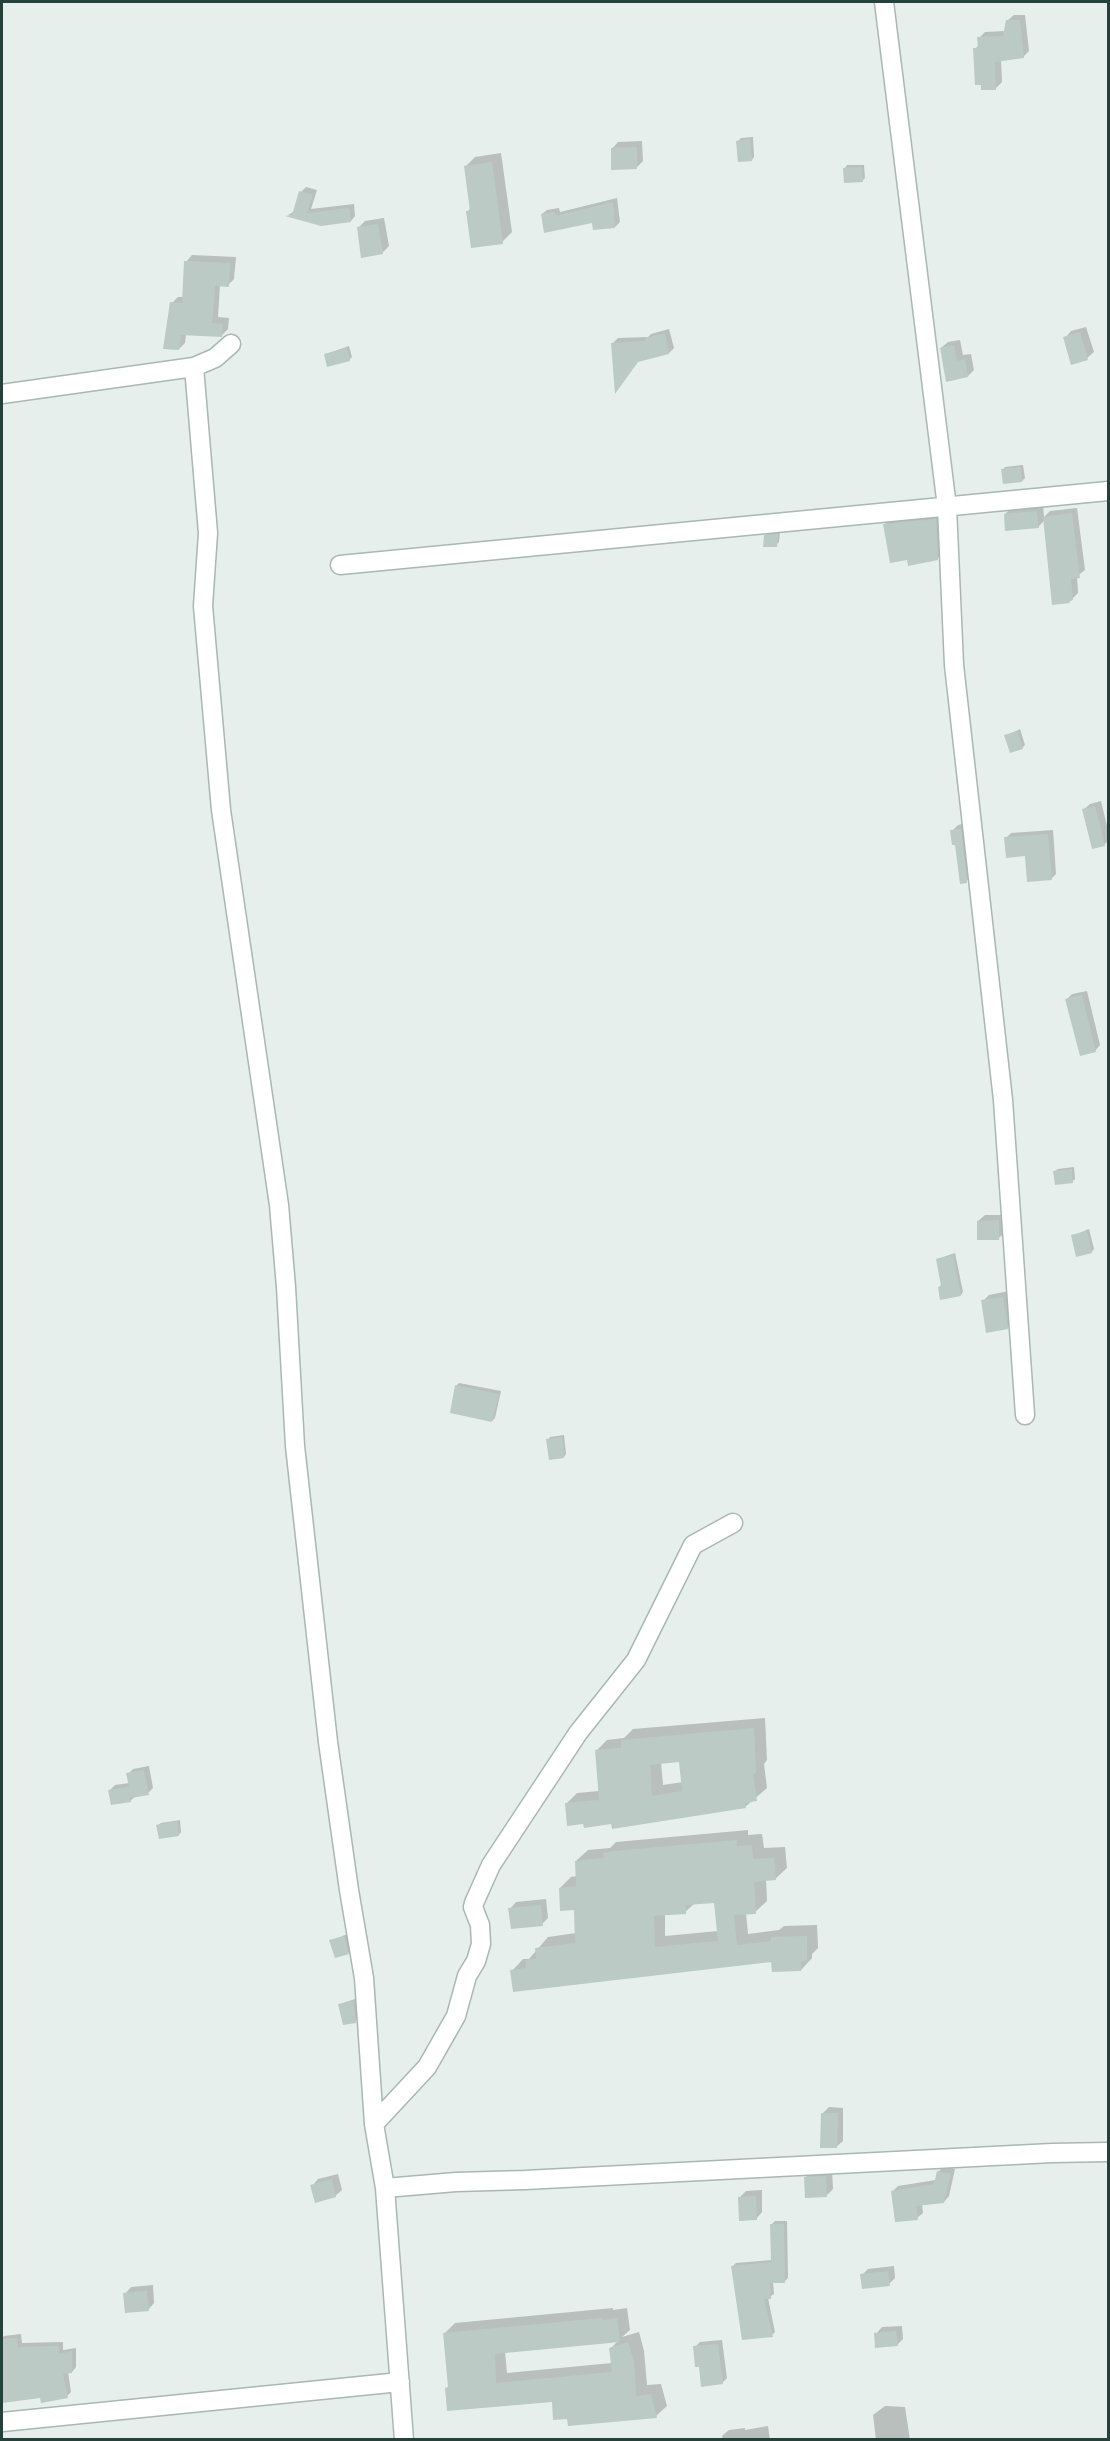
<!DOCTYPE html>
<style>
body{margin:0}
#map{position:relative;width:1110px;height:2441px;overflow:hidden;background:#e6efeb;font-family:Arial,sans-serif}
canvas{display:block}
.frame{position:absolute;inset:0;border:3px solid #24423a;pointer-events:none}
</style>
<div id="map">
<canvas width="1110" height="2441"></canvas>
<div class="frame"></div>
</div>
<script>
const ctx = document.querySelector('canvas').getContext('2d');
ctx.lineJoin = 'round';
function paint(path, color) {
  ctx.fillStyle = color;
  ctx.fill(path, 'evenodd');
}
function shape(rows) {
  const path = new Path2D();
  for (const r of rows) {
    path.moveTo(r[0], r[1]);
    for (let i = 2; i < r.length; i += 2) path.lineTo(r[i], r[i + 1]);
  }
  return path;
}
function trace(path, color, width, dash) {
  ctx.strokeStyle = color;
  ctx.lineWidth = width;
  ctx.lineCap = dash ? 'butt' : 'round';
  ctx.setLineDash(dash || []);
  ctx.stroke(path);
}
const shadow = shape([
 [1014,15,1025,15,1029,51,1023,57,1001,60,1002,82,996,88,975,49,979,45,979,38,985,32,1005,31,1008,20],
 [753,137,754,157,752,160,738,141,741,138],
 [642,141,643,161,637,167,612,149,618,142],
 [501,153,512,232,502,242,467,212,471,208,465,167,475,157],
 [847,165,864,165,865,178,863,180,845,168],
 [306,187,317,190,311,209,354,204,355,216,351,221,321,224,288,215,295,211,301,192],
 [617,198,620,222,615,227,593,221,542,214,547,210,559,208,560,212],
 [384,218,389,246,383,252,358,228,365,221],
 [192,255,236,257,234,279,228,285,220,285,218,317,229,318,228,329,222,335,186,334,185,343,179,349,172,303,178,297,184,297,186,262],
 [1086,327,1094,352,1087,358,1065,338,1071,331],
 [669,329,674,348,669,353,613,343,618,338,648,337,651,334],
 [960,340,963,355,971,354,974,370,968,376,941,348,948,342],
 [349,346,352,357,349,360,326,354],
 [1023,465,1025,478,1022,481,1003,470,1005,467],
 [1043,505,1044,517,1050,511,1077,508,1085,570,1077,576,1078,593,1069,602,1045,520,1038,527,1005,514,1012,508],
 [946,510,947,549,937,559,908,558,885,524,895,515],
 [780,532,779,542,776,545,765,536,768,533],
 [1020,729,1025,745,1022,748,1006,736],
 [1101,801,1108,830,1108,841,1104,845,1083,810,1090,804],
 [967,823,973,875,966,881,952,831,958,825],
 [1053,830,1056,874,1051,879,1006,838,1011,833],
 [1087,991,1100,1045,1095,1051,1067,999,1072,994],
 [1074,1167,1075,1179,1072,1182,1055,1171,1058,1169],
 [985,1215,1005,1215,1005,1232,998,1239,978,1221],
 [1089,1229,1094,1249,1091,1252,1072,1236],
 [955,1253,963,1292,961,1295,939,1287,942,1284,937,1259],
 [1009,1291,1013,1322,1007,1328,983,1301,989,1295],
 [459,1383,501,1391,495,1418,492,1421,456,1386],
 [564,1435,566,1454,564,1457,548,1440,550,1437],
 [765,1718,767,1760,764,1764,767,1788,745,1807,613,1822,566,1804,577,1793,599,1791,596,1751,607,1740,624,1738,633,1729],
 [680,1761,683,1782,663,1785,661,1762],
 [149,1766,153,1788,148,1793,136,1796,130,1801,110,1790,115,1785,129,1783,128,1774,133,1769],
 [180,1820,181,1832,179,1835,158,1825,161,1823],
 [748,1830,748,1835,762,1834,764,1848,785,1847,787,1868,775,1879,766,1880,767,1901,755,1912,746,1913,748,1934,779,1930,784,1926,817,1925,818,1948,812,1954,812,1958,801,1970,773,1961,512,1971,523,1959,529,1959,548,1937,576,1933,575,1908,560,1888,571,1877,577,1876,576,1861,588,1850,610,1848,616,1842],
 [715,1902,718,1931,665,1936,665,1914,685,1912,695,1903],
 [546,1899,548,1918,542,1924,510,1909,516,1902],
 [347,1934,351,1950,348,1953,331,1941],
 [355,1999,358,2018,355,2021,340,2004],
 [829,2107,843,2108,843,2141,836,2147,822,2114],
 [944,2166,955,2169,949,2196,944,2202,922,2204,923,2213,917,2218,893,2191,898,2186,936,2180,938,2172],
 [832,2170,833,2189,826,2196,805,2178,812,2171],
 [338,2174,342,2190,335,2196,312,2186,318,2179],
 [762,2190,762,2212,756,2219,740,2197,746,2191],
 [775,2221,787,2221,788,2278,784,2282,773,2282,774,2294,768,2298,775,2332,772,2335,732,2267,736,2263,772,2260,771,2225],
 [894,2266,895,2278,889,2284,862,2275,868,2269],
 [153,2285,154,2303,148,2310,125,2294,131,2287],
 [613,2308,613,2310,627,2308,630,2330,622,2337,639,2332,644,2351,647,2385,661,2384,667,2406,656,2416,568,2417,553,2400,447,2388,449,2386,444,2334,455,2323],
 [618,2341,610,2349,612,2363,507,2373,505,2351],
 [902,2326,903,2339,897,2345,876,2334,882,2327],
 [21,2334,22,2343,63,2342,63,2350,76,2348,76,2367,72,2372,68,2372,71,2392,67,2396,41,2396,2,2402,2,2384,4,2383,2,2338,4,2336],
 [722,2340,727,2378,722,2383,695,2347,700,2342],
 [885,2406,905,2407,910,2440,876,2440,873,2415],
 [768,2426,770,2440,723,2440,722,2436,729,2430,745,2428,745,2430]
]);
const building = shape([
 [1006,20,1020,20,1024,58,995,62,996,90,981,90,981,85,975,85,973,48,978,48,977,37,1003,36],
 [750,139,752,161,738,162,736,141],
 [637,147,637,169,611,170,611,148],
 [492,162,503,244,471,248,466,211,470,211,464,166],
 [862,167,863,182,844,183,843,168],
 [299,191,313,195,307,213,349,208,351,222,321,226,285,216,292,215],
 [613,202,615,228,593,230,592,223,544,233,541,214,555,212,555,216],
 [378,224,383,254,361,258,357,227],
 [184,261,230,263,229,287,215,286,212,323,223,324,222,337,181,335,179,350,163,349,170,302,182,303],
 [1080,332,1088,360,1071,365,1063,337],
 [665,333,669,354,638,362,615,394,611,343,645,341,645,338],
 [954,345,957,361,965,359,968,377,946,382,940,348],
 [347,348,350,361,327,367,324,354],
 [1021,467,1022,482,1003,484,1001,469],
 [1037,511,1039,528,1005,531,1004,514],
 [1072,513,1080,578,1071,579,1073,600,1070,601,1070,603,1052,605,1043,517],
 [936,519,938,560,908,566,907,560,890,563,883,524],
 [778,534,777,547,763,547,764,535],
 [1017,731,1023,749,1010,753,1004,735],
 [1095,806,1105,846,1092,849,1082,809],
 [961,829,967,883,960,884,955,845,952,845,950,830],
 [1048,834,1052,880,1027,882,1025,856,1006,858,1004,837],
 [1082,995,1096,1052,1080,1056,1065,999],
 [1072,1169,1073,1183,1055,1185,1053,1171],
 [999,1220,999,1240,977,1240,977,1221],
 [1087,1231,1092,1253,1076,1257,1071,1235],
 [953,1255,961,1296,940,1300,938,1287,941,1286,936,1259],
 [1003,1297,1008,1329,986,1333,981,1300],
 [455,1385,499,1394,492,1422,450,1413],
 [562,1437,564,1458,549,1460,546,1439],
 [754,1728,756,1773,753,1774,757,1801,745,1803,746,1808,612,1829,611,1824,584,1828,583,1824,567,1826,565,1803,599,1800,595,1750,621,1748,621,1740],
 [679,1762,682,1791,652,1796,650,1765],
 [144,1770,149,1795,131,1798,129,1791,131,1802,111,1805,108,1790,129,1787,126,1773],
 [177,1821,179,1836,159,1839,156,1825],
 [737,1840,737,1846,752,1845,753,1859,774,1858,776,1880,754,1882,756,1914,734,1915,737,1945,771,1941,771,1937,807,1936,807,1961,801,1961,801,1971,772,1972,771,1962,513,1992,510,1970,526,1968,525,1960,536,1959,535,1948,575,1943,574,1910,560,1911,559,1888,576,1886,575,1861,604,1858,603,1853,615,1851],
 [714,1903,718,1941,655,1947,654,1916,686,1914,686,1905],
 [541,1905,543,1926,511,1929,508,1908],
 [344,1936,349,1954,335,1958,329,1940],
 [353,2001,356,2023,343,2025,338,2004],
 [821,2113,838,2113,837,2148,820,2148],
 [937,2171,951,2174,944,2203,916,2206,918,2220,895,2222,891,2191,934,2184],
 [826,2176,827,2197,805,2198,804,2177],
 [332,2179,336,2197,315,2203,310,2185],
 [756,2196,757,2220,739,2221,738,2197],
 [770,2224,784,2224,785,2283,770,2283,771,2299,764,2299,773,2337,742,2340,731,2266,771,2262],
 [888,2271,890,2286,862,2289,860,2274],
 [147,2291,149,2311,125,2313,123,2293],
 [603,2318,603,2320,617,2318,620,2342,495,2354,496,2383,612,2372,609,2348,628,2342,634,2362,636,2396,651,2394,657,2418,568,2426,567,2419,553,2420,552,2402,447,2411,445,2388,448,2387,443,2333],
 [896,2331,898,2346,875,2348,874,2333],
 [17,2338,18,2347,59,2346,59,2354,72,2351,72,2373,63,2374,68,2398,41,2403,40,2398,2,2403,2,2339],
 [718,2344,723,2384,701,2387,699,2367,695,2367,693,2346]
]);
const minor = shape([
 [884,2,947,507,954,665,1003,1100,1025,1415],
 [194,367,208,533,203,606,221,810,279,1205,286,1287,295,1446,328,1742,349,1890,364,1978,374,2124,385,2188,404,2440],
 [2,394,194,367,215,358,231,344],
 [340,565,1108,491],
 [374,2124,427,2067,456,2016,467,1976,476,1961,481,1944,480,1925,473,1907,474,1903,491,1865,578,1733,636,1660,693,1545,733,1523],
 [385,2188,456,2182,525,2180,1052,2153,1108,2152],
 [2,2422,400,2382]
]);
paint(shadow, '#0003');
paint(building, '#bbcac4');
trace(minor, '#a8b8b2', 21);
trace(minor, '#fff', 18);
</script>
